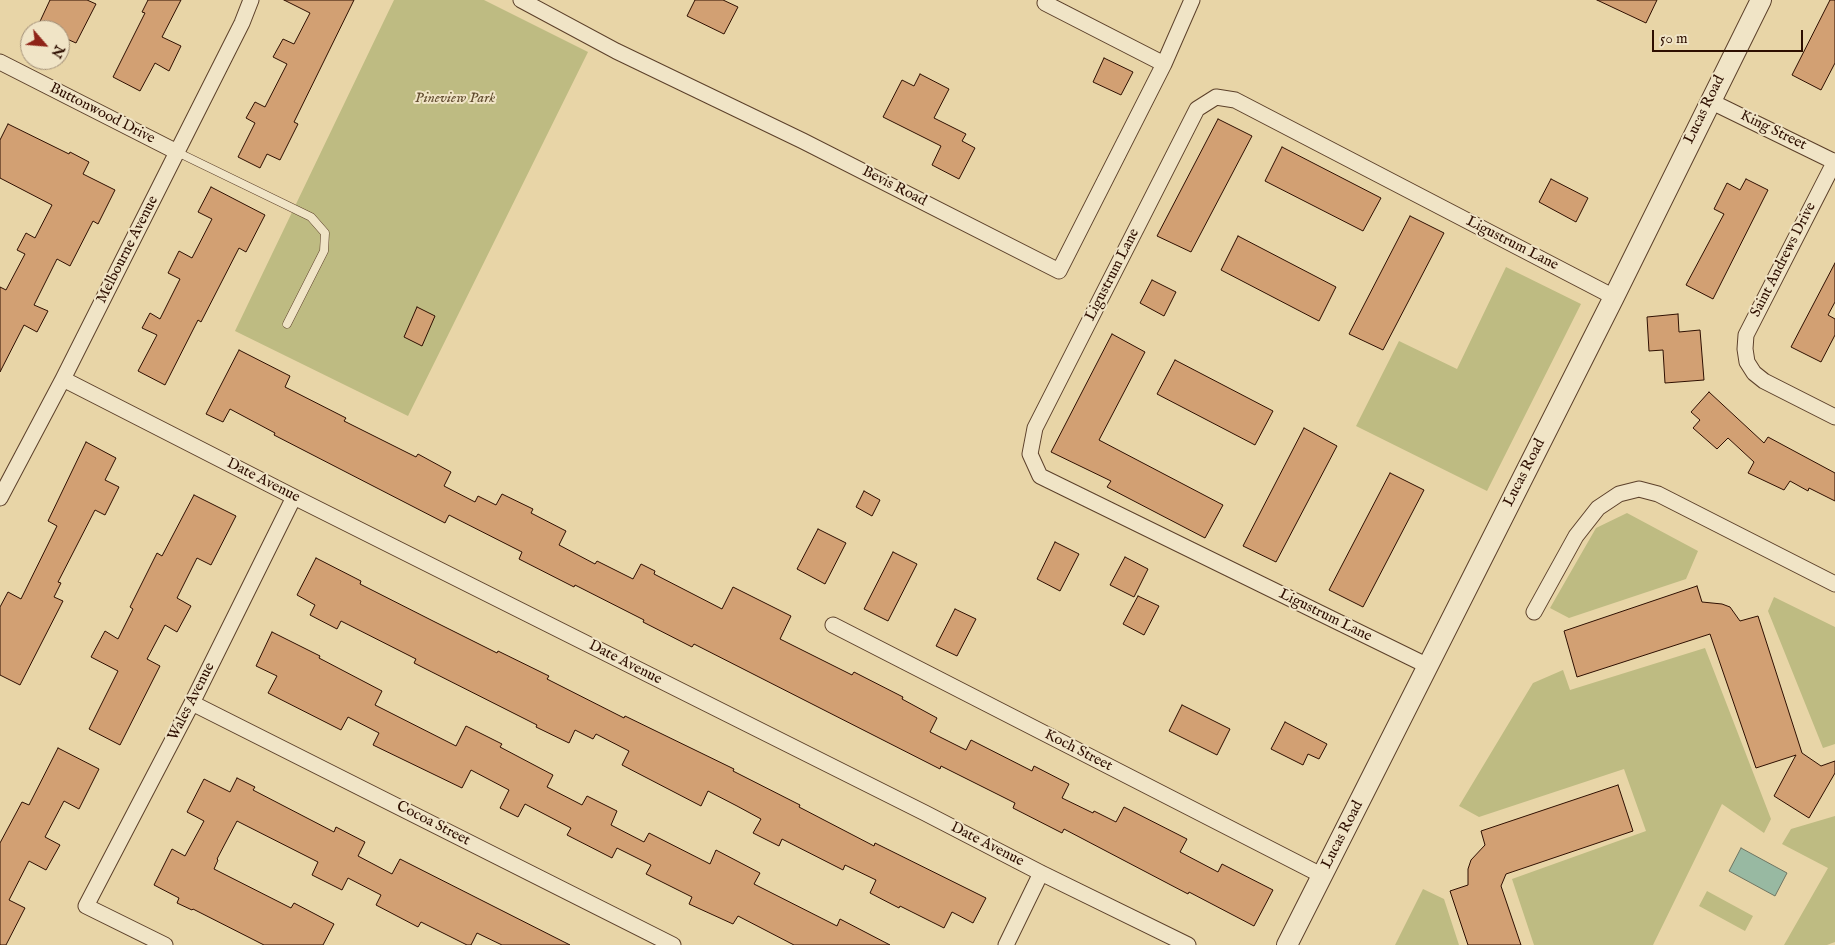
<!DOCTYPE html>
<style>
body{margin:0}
#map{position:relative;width:1835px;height:945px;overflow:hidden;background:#e8d5a7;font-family:"IM FELL English",serif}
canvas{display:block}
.north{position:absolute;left:20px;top:20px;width:50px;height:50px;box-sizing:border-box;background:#f0e4c6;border:1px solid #a28f77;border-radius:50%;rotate:117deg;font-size:14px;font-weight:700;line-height:20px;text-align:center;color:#2e0f01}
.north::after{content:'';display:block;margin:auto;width:18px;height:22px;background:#8f2418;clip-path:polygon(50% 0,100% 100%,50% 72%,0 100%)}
.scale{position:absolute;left:1652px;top:30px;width:151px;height:22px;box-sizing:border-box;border:2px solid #2e0f01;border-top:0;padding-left:6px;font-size:15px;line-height:18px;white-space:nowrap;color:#2e0f01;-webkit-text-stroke:4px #f0e4c6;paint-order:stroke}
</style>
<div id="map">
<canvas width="1835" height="945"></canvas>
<div class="north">N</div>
<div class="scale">50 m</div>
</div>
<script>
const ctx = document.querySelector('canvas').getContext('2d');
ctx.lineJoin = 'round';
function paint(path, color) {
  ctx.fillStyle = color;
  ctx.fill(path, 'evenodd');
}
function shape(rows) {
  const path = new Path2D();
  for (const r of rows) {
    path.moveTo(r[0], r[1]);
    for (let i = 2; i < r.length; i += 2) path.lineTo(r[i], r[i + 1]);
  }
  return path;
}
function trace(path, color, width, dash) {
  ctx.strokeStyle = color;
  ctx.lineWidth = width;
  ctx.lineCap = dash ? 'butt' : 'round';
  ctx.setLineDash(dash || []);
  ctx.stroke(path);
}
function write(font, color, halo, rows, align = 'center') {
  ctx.font = font + ' "IM FELL English",serif';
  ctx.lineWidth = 4;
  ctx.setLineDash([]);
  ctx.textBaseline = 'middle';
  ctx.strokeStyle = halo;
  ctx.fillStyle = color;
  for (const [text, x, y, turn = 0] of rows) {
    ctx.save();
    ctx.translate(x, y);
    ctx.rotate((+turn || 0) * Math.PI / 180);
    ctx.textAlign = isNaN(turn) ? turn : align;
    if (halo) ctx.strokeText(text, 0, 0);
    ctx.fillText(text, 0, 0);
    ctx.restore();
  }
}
const green = shape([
 [394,0,484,0,588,52,408,416,235,331],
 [1506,267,1581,304,1487,491,1356,426,1399,341,1457,369],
 [1627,513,1698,551,1686,579,1569,618,1550,608,1596,528],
 [1774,597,1835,627,1835,744,1823,748,1768,611],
 [1705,648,1771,819,1764,833,1722,804,1653,945,1534,945,1512,879,1646,831,1624,769,1479,817,1459,806,1533,683,1563,670,1570,690],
 [1835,816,1835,942,1827,945,1784,945,1828,868,1782,844,1791,829],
 [1423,889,1444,899,1459,945,1395,945],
 [1707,891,1753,916,1745,931,1699,906]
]);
const water = shape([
 [1741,848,1787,873,1775,896,1729,871,1741,848]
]);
const building = shape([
 [50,0,87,0,96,4,76,43,60,36,60,30,36,30,50,0],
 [148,0,181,0,162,37,181,46,169,71,155,63,140,91,113,77,145,13,142,12,148,0],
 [284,0,354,0,294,122,298,124,280,160,267,154,260,168,238,157,255,123,246,118,255,102,265,107,287,64,273,57,283,39,294,44,310,13,284,0],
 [695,0,723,0,738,7,724,34,687,16,695,0],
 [1597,0,1657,0,1646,23,1597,0],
 [1830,0,1835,0,1835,63,1821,90,1792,75,1830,0],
 [1104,58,1133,72,1121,95,1093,82,1104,58],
 [920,74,949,89,934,118,966,134,962,141,975,148,959,179,932,165,941,146,883,117,902,80,914,86,920,74],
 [1218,119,1252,136,1191,252,1157,236,1218,119],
 [8,124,69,154,70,152,89,162,83,174,115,190,98,224,93,221,70,266,57,259,34,305,48,311,37,332,24,325,0,372,0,287,6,290,25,254,17,250,26,233,35,238,52,205,0,178,0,140,8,124],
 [1282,147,1381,198,1363,231,1265,181,1282,147],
 [1551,179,1588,198,1576,222,1539,202,1551,179],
 [1746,179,1768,190,1713,299,1686,285,1724,214,1714,209,1727,183,1740,190,1746,179],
 [211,187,265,215,246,252,239,248,201,322,198,320,165,385,138,371,157,335,142,328,150,313,160,319,180,279,168,273,179,251,192,258,212,219,198,212,211,187],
 [1410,216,1444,233,1383,350,1349,334,1410,216],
 [1238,236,1336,287,1319,321,1221,270,1238,236],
 [1835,263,1835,302,1828,315,1835,319,1835,335,1821,362,1791,347,1835,263],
 [1152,280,1176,292,1164,316,1140,303,1152,280],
 [417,307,435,316,422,346,404,337,417,307],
 [1678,314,1679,332,1700,330,1704,380,1665,383,1663,350,1649,351,1647,317,1678,314],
 [1112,334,1145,352,1099,440,1223,505,1205,538,1107,487,1111,481,1051,452,1112,334],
 [239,350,290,376,285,387,346,418,344,421,416,457,418,454,451,472,444,486,475,502,478,496,496,505,502,494,533,509,531,513,566,531,559,545,595,564,597,561,633,579,641,564,655,571,654,574,722,609,733,587,791,616,780,639,852,675,854,672,903,697,902,699,937,718,930,732,966,750,971,740,1032,771,1034,766,1069,784,1062,798,1093,813,1094,811,1116,822,1124,807,1187,839,1180,852,1218,872,1222,864,1273,890,1254,926,1189,892,1188,894,1064,829,1062,833,1013,808,1015,803,941,766,940,769,694,644,692,647,643,622,644,620,575,585,574,587,519,559,522,552,449,515,445,523,274,435,275,433,230,409,223,422,206,414,239,350],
 [1175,360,1273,411,1255,445,1157,394,1175,360],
 [1709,392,1764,443,1768,437,1835,473,1835,501,1809,488,1808,491,1790,481,1784,490,1748,473,1754,462,1728,438,1717,449,1693,428,1700,420,1691,412,1709,392],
 [1304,428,1337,446,1276,562,1243,546,1304,428],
 [86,442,116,458,105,480,119,487,105,515,95,510,58,582,61,583,54,597,63,601,20,685,0,675,0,607,8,592,21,599,57,526,48,521,86,442],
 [1390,473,1424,490,1363,607,1329,590,1390,473],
 [864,491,880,500,872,516,856,507,864,491],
 [194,495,236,516,211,565,197,558,177,598,191,606,177,632,165,625,147,659,160,666,120,745,89,729,118,671,91,657,105,631,118,639,133,609,130,607,157,553,162,556,194,495],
 [818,529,846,543,825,584,797,569,818,529],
 [1055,542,1079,554,1060,591,1037,579,1055,542],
 [893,552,917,564,888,621,864,609,893,552],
 [1125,557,1148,569,1134,597,1110,585,1125,557],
 [316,558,361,581,360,584,435,622,497,653,498,651,549,676,547,679,624,718,625,716,734,769,733,771,800,805,799,807,874,846,875,843,986,898,973,923,952,912,944,928,900,906,899,908,870,893,876,880,845,865,843,870,782,839,779,846,753,833,761,819,737,806,708,791,701,806,622,765,629,751,596,734,593,739,575,730,569,743,536,727,537,725,414,663,416,659,341,621,337,629,310,615,315,605,297,595,316,558],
 [1697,586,1702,602,1722,604,1730,607,1740,621,1758,616,1802,753,1821,766,1835,761,1835,773,1809,818,1774,796,1796,755,1756,768,1710,634,1577,677,1564,631,1697,586],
 [1138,596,1159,606,1144,635,1123,624,1138,596],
 [955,609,976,619,957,656,936,646,955,609],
 [272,632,320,656,319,658,382,691,375,705,456,746,466,726,502,744,500,747,553,775,547,787,582,805,587,796,617,811,611,825,644,842,649,833,710,864,716,850,760,873,754,884,837,926,840,919,890,945,794,945,738,916,733,924,689,904,692,897,646,874,651,865,617,848,612,858,567,835,571,828,525,804,518,817,500,808,509,790,471,770,462,788,373,745,379,733,348,717,341,730,268,693,277,676,256,666,272,632],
 [1182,705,1230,729,1217,755,1169,731,1182,705],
 [1285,722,1327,744,1319,759,1308,754,1303,765,1271,749,1285,722],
 [58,748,99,769,79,809,64,801,45,837,60,845,46,870,29,861,9,900,25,908,6,945,0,945,0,843,22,802,29,805,58,748],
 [237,778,255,787,253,790,334,832,336,827,365,842,358,856,392,874,400,859,570,945,502,945,477,933,471,945,467,945,421,922,418,927,376,905,381,895,348,878,342,890,312,875,318,862,237,821,217,859,218,860,214,869,291,908,294,903,334,924,323,945,264,945,193,909,192,910,177,903,179,898,154,885,172,849,185,856,204,821,187,812,204,779,230,792,237,778],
 [1618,785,1633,831,1506,874,1501,886,1521,945,1468,945,1450,891,1468,885,1468,869,1471,860,1485,845,1481,831,1618,785]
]);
const service = shape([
 [177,152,311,217,325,233,324,251,287,324]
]);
const minor = shape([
 [521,0,616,51,803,141,1059,271,1164,64,1192,0],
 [1045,3,1164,64],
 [0,62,177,152],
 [1710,101,1835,162],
 [1835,161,1746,335,1745,349,1747,362,1754,373,1764,381,1835,417],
 [63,379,294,497,925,813,1041,873,1188,945],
 [0,498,63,379,177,152,242,23,251,0],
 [1534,612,1576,536,1598,508,1619,494,1639,489,1658,494,1835,584],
 [833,625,1323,876],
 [1428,666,1040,476,1030,454,1035,428,1197,109,1216,97,1235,100,1614,297],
 [192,703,673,945],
 [165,945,86,906,192,703,294,497],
 [1006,945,1041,873]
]);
const tertiary = shape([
 [1287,945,1614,297,1761,0]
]);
const parkNames = [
 ["Pineview Park",455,99]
];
const streetNames = [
 ["Lucas Road",1705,110,-64],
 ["Buttonwood Drive",102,114,27],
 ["King Street",1773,131,26],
 ["Bevis Road",894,187,27],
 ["Ligustrum Lane",1512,244,27],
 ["Melbourne Avenue",128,250,-63],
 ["Saint Andrews Drive",1784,260,-63],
 ["Ligustrum Lane",1113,275,-63],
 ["Lucas Road",1525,473,-63],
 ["Date Avenue",263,481,27],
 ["Ligustrum Lane",1325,616,26],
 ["Date Avenue",625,663,27],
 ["Wales Avenue",192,702,-63],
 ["Koch Street",1078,751,27],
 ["Cocoa Street",433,824,27],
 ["Lucas Road",1343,835,-63],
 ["Date Avenue",987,845,27]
];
paint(green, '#bebb82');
paint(water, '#98b9a2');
trace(water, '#6e7562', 1);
paint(building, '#d2a073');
trace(building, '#2e0f01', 1);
trace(service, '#5c402a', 9);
trace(minor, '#5c402a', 17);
trace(tertiary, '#5c402a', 22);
trace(service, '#f0e4c6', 8);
trace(minor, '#f0e4c6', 15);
trace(tertiary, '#f0e4c6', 20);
write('italic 15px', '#604b2e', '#f0e4c6', parkNames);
write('15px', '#2e0f01', '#f0e4c6', streetNames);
</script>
